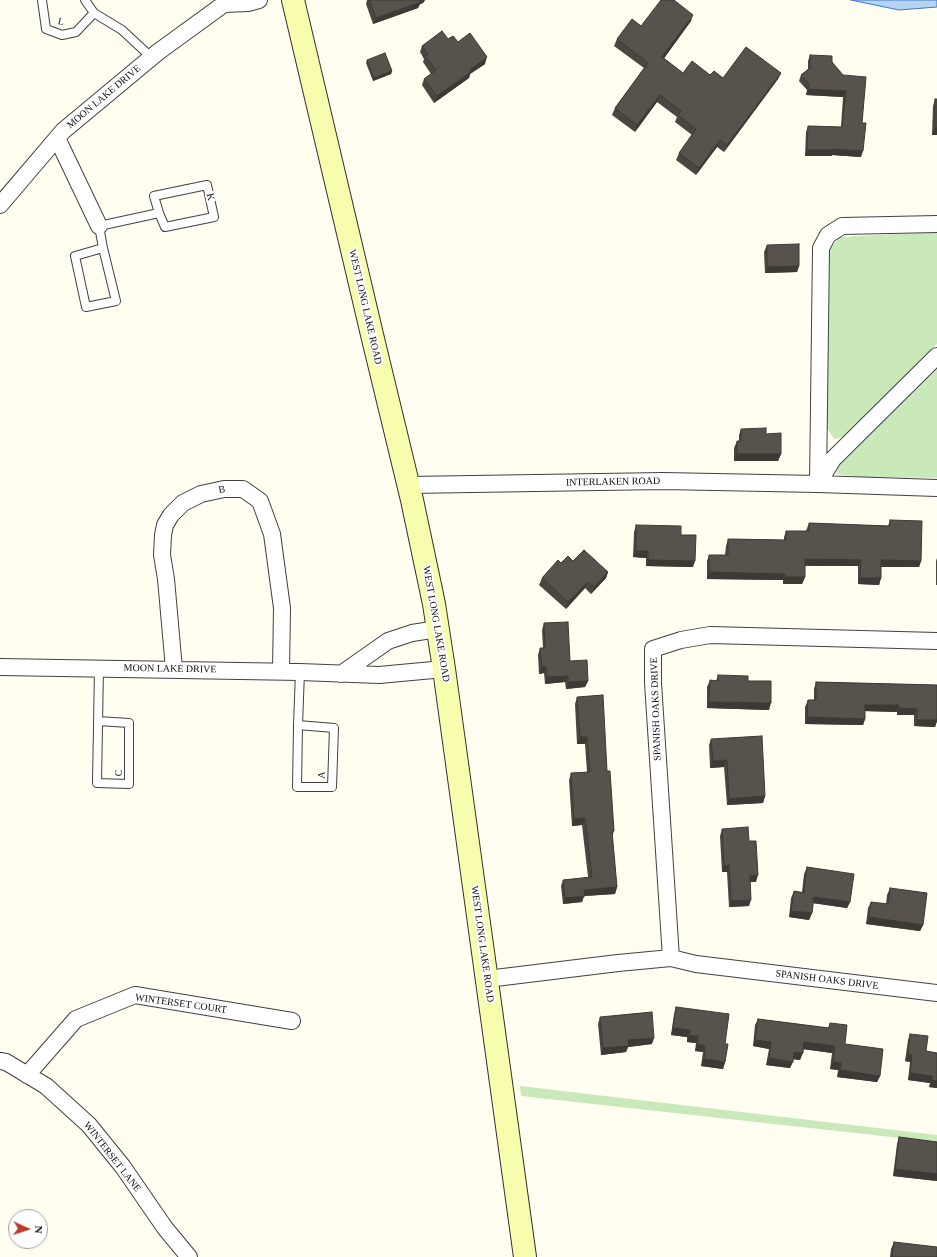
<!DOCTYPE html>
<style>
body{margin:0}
#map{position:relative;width:937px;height:1257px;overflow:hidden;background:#fffef0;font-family:Georgia,serif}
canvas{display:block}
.north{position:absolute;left:8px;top:1209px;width:40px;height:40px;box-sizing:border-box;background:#fff;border:1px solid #9f9f9f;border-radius:50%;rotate:93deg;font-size:11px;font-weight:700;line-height:16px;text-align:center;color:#0e0e0e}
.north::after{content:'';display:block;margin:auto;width:14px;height:18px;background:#bc3b29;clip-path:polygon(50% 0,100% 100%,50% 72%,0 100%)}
</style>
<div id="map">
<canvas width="937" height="1257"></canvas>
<div class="north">N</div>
</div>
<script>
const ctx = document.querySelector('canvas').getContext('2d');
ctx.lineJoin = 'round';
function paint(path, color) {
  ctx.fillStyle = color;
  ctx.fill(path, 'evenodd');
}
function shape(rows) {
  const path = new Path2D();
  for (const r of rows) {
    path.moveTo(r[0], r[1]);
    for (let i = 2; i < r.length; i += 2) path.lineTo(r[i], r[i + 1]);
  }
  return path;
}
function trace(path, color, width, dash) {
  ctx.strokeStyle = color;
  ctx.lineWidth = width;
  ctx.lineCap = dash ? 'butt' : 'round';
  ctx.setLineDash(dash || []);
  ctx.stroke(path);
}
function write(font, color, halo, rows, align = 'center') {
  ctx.font = font + ' Georgia,serif';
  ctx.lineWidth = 4;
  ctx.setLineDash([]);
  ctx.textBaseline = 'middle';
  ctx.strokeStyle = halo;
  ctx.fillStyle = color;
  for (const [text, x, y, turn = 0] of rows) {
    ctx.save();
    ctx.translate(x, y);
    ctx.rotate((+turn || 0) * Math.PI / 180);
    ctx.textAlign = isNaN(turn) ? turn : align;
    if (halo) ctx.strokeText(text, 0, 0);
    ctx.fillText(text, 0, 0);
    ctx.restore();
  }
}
const green = shape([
 [937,232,937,344,846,436,834,439,827,428,826,410,826,262,832,247,840,237],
 [937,369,937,478,862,477,836,474,839,465],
 [520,1086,937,1135,937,1142,521,1096]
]);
const water = shape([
 [851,0,937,0,937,7,899,10,851,0]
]);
const service = shape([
 [42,0,46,29,62,35,76,32,94,13],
 [85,0,94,13,122,30,151,57],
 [103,248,116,301,86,307,75,256,103,248,99,226,159,213,165,227,214,217,207,185,154,196,159,213],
 [98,721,129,723,129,784,97,783,99,668],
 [298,725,334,728,332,787,297,787,298,725,300,672]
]);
const minor = shape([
 [224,4,248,3,259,0],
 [57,138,99,226],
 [0,205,63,131,158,52,224,4,226,0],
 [819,482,833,459,937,356],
 [818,484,821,248,828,235,842,226,937,224],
 [409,485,663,481,818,484,937,488],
 [0,667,300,672,379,675,444,669],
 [174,669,166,579,162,555,163,535,165,525,171,515,183,503,201,494,224,489,243,489,260,501,272,534,282,608,281,671],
 [341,674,388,641,412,633,438,629],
 [671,958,653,683,653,649,681,640,710,635,937,641],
 [487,979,618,963,671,958,696,964,937,993],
 [0,1061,6,1062,46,1086,89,1125,123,1167,165,1228,189,1257],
 [27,1075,76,1019,135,995,292,1021]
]);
const secondary = shape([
 [293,0,374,343,412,500,434,604,444,669,525,1257]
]);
const wall = shape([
 [367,0,425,0,423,3,420,4,418,8,373,24,366,4],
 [691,21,664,58,683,73,710,75,723,78,781,73,778,79,724,152,717,147,696,175,676,160,679,153,692,135,675,122,677,117,657,102,635,132,612,115,615,108,644,68,614,46,617,39,641,26],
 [448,39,458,42,485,64,470,74,469,78,434,103,422,85,424,79,431,74,423,62,424,59,420,52,422,46],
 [810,55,832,62,862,123,861,157,832,155,832,156,805,156,806,132,808,126,841,127,843,97,806,95,807,90,799,81,801,75,808,69,808,61],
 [367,60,392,71,391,74,373,81,366,63],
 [935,99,937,135,932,135,933,106],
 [767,245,799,266,797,272,765,273,764,252],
 [741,429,766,434,781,454,778,461,734,461,734,448,737,441,739,441,739,435],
 [890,520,921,561,919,567,881,567,881,578,879,585,858,584,858,566,805,566,805,577,802,584,783,584,783,580,707,579,707,561,709,555,725,555,726,546,728,539,784,540,784,537,786,531,806,531,809,523,888,526],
 [636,525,681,535,693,567,646,566,646,558,633,557,634,532],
 [937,558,937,585,936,585,936,561],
 [573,561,608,572,606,578,591,594,585,588,566,609,539,585,542,578,561,563],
 [544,623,570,661,588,681,585,687,566,689,565,682,545,684,544,673,539,674,538,655,540,648,543,648,542,630],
 [718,675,769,710,707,708,707,687,710,680,716,681],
 [816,682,937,685,937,721,935,727,914,726,914,715,897,715,897,712,865,711,865,719,863,725,805,724,805,707,808,700,814,700,814,689],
 [577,697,607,771,614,831,612,837,617,887,615,894,584,896,582,902,563,904,561,886,563,880,588,877,582,825,572,826,569,780,571,773,587,772,585,744,577,744,575,704],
 [711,739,765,796,763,803,727,805,724,767,710,768,709,745],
 [722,829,749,841,756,882,750,882,749,906,729,907,727,872,722,872,720,836],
 [807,867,850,902,847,908,813,903,812,913,809,920,789,917,791,898,794,891,802,892,804,874],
 [890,888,923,925,920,931,866,924,868,908,871,902,886,904,887,895],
 [676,1007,725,1044,725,1062,723,1069,701,1066,703,1052,695,1051,696,1043,687,1042,687,1037,671,1035,674,1014],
 [600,1017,652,1044,628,1047,626,1052,601,1055,598,1024],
 [758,1019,828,1028,830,1023,845,1044,880,1076,877,1082,837,1077,838,1070,830,1069,832,1053,803,1049,800,1060,793,1059,790,1068,766,1065,769,1049,753,1046,755,1025],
 [910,1034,926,1051,937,1053,937,1088,929,1087,930,1083,908,1080,910,1062,905,1061,908,1040],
 [899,1137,937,1142,937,1181,893,1176,897,1144],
 [894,1242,937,1257,890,1257,891,1249]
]);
const shadedWall = shape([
 [419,0,425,0,423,3,420,4,418,8,373,24,376,18],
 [693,15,691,21,660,64,662,57],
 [487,57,485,64,470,74,469,78,434,103,437,96,470,70],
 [392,71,391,74,373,81,374,78],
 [781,73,778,79,724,152,727,145],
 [808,89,846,91,843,97,806,95],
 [660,95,657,102,635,132,637,125],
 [935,128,937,128,937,135,932,135],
 [720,140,717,147,696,175,699,168],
 [834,149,863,151,861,157,832,155,832,156,805,156,807,150],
 [799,266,797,272,765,273,767,267],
 [737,454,781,454,778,461,734,461],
 [636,551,648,551,646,558,633,557],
 [805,559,861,560,858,566,802,565],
 [648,560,695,561,693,567,646,566],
 [881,560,921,561,919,567,879,567],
 [608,572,606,578,591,594,594,587],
 [709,572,785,574,783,580,707,579],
 [785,577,805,577,802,584,783,584],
 [860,578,881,578,879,585,858,584],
 [588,582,585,588,566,609,568,602],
 [542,667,546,667,544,673,539,674],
 [568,676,565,682,545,684,547,677],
 [588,681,585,687,566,689,568,682],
 [709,702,771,703,769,710,707,708],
 [865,705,899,705,897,712,863,711],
 [899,708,917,709,914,715,897,715],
 [807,717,865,719,863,725,805,724],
 [917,720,937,720,937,721,935,727,914,726],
 [580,737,587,737,585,744,577,744],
 [727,760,724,767,710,768,713,761],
 [765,796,763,803,727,805,729,799],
 [585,818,582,825,572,826,574,819],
 [729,865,727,872,722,872,724,866],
 [758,875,756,882,747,882,750,876],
 [617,887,615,894,584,896,582,902,563,904,565,898,584,890],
 [814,897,850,902,847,908,812,903],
 [751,900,749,906,729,907,731,901],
 [791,911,812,913,809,920,789,917],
 [869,917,923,925,920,931,866,924],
 [673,1028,690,1030,687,1037,671,1035],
 [689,1035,698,1036,696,1043,687,1042],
 [654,1038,652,1044,628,1047,626,1052,601,1055,603,1048,628,1040],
 [755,1040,771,1042,769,1049,753,1046],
 [804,1042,835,1046,832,1053,802,1049],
 [697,1044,705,1046,703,1052,695,1051],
 [794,1052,803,1053,800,1060,792,1059],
 [908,1055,912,1055,910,1062,905,1061],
 [769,1058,793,1062,790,1068,766,1065],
 [704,1059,725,1062,723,1069,701,1066],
 [833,1062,841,1063,838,1070,830,1069],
 [840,1070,880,1076,877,1082,837,1077],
 [910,1073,932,1076,930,1083,908,1080],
 [932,1080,937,1081,937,1088,929,1087],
 [895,1169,937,1174,937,1181,893,1176]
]);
const building = shape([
 [369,0,420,0,421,2,376,18,369,0],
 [661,0,674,0,693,15,662,57,683,73,692,61,710,75,714,71,723,78,746,47,781,73,727,145,720,140,699,168,679,153,696,129,678,115,681,111,660,95,637,125,615,108,648,63,617,39,632,19,641,26,661,0],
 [442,31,448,39,453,36,458,42,470,33,487,57,470,70,471,72,437,96,424,79,436,70,425,56,428,54,422,46,442,31],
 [385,53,392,71,374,78,367,60,385,53],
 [810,55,832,56,832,62,843,75,866,77,862,123,866,123,863,151,834,149,834,150,807,150,808,126,842,127,846,91,808,89,809,84,801,75,810,68,810,55],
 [935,99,937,99,937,128,935,128,935,99],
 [799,244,799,266,767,267,767,245,799,244],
 [766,428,766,434,781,433,781,454,737,454,737,441,741,441,741,429,766,428],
 [890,520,922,521,921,561,881,560,881,578,860,578,861,560,805,559,805,577,785,577,785,574,709,572,709,555,728,555,728,539,786,540,786,531,809,531,809,523,890,526,890,520],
 [636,525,681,526,681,535,696,535,695,561,648,560,648,551,636,551,636,525],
 [584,550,608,572,594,587,588,582,568,602,542,578,558,560,561,563,568,556,573,561,584,550],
 [568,622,570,661,587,660,588,681,568,682,568,676,547,677,546,667,542,667,540,648,545,648,544,623,568,622],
 [718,675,748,676,748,681,771,681,771,703,709,702,710,680,718,681,718,675],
 [816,682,937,685,937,720,917,720,917,709,899,708,899,705,865,705,865,719,807,717,808,700,816,700,816,682],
 [603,695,607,771,610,771,614,831,612,831,617,887,584,890,585,896,565,898,563,880,592,877,585,818,574,819,571,773,590,772,587,737,580,737,577,697,603,695],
 [762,736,765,796,729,799,727,760,713,761,711,739,762,736],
 [748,827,749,841,756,841,758,875,750,876,751,900,731,901,729,865,724,866,722,829,748,827],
 [807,867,854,874,850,902,814,897,812,913,791,911,794,891,804,893,807,867],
 [890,888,927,893,923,925,869,917,871,902,888,904,890,888],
 [676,1007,729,1014,725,1044,728,1044,725,1062,704,1059,705,1046,697,1044,698,1036,689,1035,690,1030,673,1028,676,1007],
 [652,1012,654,1038,628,1040,629,1046,603,1048,600,1017,652,1012],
 [758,1019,829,1028,830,1023,847,1025,845,1044,883,1049,880,1076,840,1070,841,1063,833,1062,835,1046,804,1042,803,1053,794,1052,793,1062,769,1058,771,1042,755,1040,758,1019],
 [910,1034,928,1036,926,1051,937,1053,937,1081,932,1080,932,1076,910,1073,912,1055,908,1055,910,1034],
 [899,1137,937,1142,937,1174,895,1169,899,1137],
 [894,1242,937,1247,937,1257,892,1257,894,1242]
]);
const streetNames = [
 ["L",61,22,11],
 ["MOON LAKE DRIVE",104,97,-40],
 ["K",210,197,78],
 ["WEST LONG LAKE ROAD",365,307,77],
 ["INTERLAKEN ROAD",613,482,-1],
 ["B",222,490,-9],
 ["WEST LONG LAKE ROAD",436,624,80],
 ["MOON LAKE DRIVE",170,669,1],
 ["SPANISH OAKS DRIVE",656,709,-92],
 ["C",119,773,-90],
 ["A",322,775,-88],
 ["WEST LONG LAKE ROAD",482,944,82],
 ["SPANISH OAKS DRIVE",827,980,7],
 ["WINTERSET COURT",181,1004,8],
 ["WINTERSET LANE",112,1157,52]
];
paint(green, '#cae9ba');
paint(water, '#b6d2f5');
trace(water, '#3e7acb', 1);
trace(service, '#414141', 10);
trace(minor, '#414141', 18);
trace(secondary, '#303030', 24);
trace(service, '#fff', 8);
trace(minor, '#fff', 16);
trace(secondary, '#f8fdad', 22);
paint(wall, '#4b4740');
paint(shadedWall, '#3d3934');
paint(building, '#57524b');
trace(building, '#3d3934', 1);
write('10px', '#0e0e0e', '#fff', streetNames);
</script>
